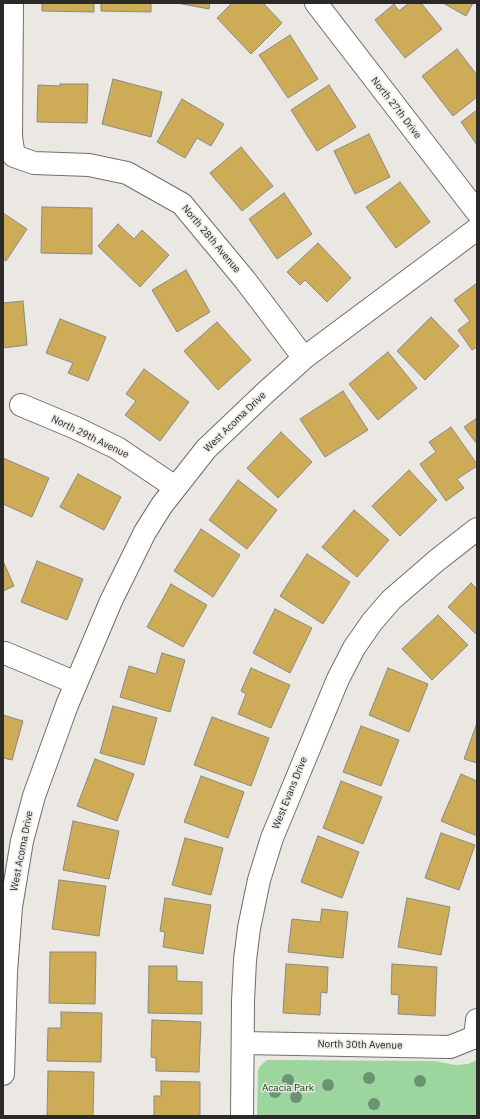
<!DOCTYPE html>
<style>
body{margin:0}
#map{position:relative;width:480px;height:1119px;overflow:hidden;background:#ebe8e3;font-family:"IBM Plex Sans",sans-serif}
canvas{display:block}
.frame{position:absolute;inset:0;border:4px solid #2b2a28;pointer-events:none}
</style>
<div id="map">
<canvas width="480" height="1119"></canvas>
<div class="frame"></div>
</div>
<script>
const ctx = document.querySelector('canvas').getContext('2d');
ctx.lineJoin = 'round';
function paint(path, color) {
  ctx.fillStyle = color;
  ctx.fill(path, 'evenodd');
}
function shape(rows) {
  const path = new Path2D();
  for (const r of rows) {
    path.moveTo(r[0], r[1]);
    for (let i = 2; i < r.length; i += 2) path.lineTo(r[i], r[i + 1]);
  }
  return path;
}
function trace(path, color, width, dash) {
  ctx.strokeStyle = color;
  ctx.lineWidth = width;
  ctx.lineCap = dash ? 'butt' : 'round';
  ctx.setLineDash(dash || []);
  ctx.stroke(path);
}
function write(font, color, halo, rows, align = 'center') {
  ctx.font = font + ' "IBM Plex Sans",sans-serif';
  ctx.lineWidth = 3;
  ctx.setLineDash([]);
  ctx.textBaseline = 'middle';
  ctx.strokeStyle = halo;
  ctx.fillStyle = color;
  for (const [text, x, y, turn = 0] of rows) {
    ctx.save();
    ctx.translate(x, y);
    ctx.rotate((+turn || 0) * Math.PI / 180);
    ctx.textAlign = isNaN(turn) ? turn : align;
    if (halo) ctx.strokeText(text, 0, 0);
    ctx.fillText(text, 0, 0);
    ctx.restore();
  }
}
const green = shape([
 [267,1060,435,1061,455,1065,468,1064,477,1060,477,1116,257,1116,258,1071,260,1066]
]);
const building = shape([
 [42,3,94,3,94,12,42,11,42,3],
 [101,3,151,3,151,12,101,11,101,3],
 [177,3,210,3,209,9,177,3],
 [232,3,263,3,282,23,251,54,217,18,232,3],
 [409,3,421,3,442,29,405,58,375,20,394,4,399,11,409,3],
 [443,3,473,3,466,16,443,3],
 [290,35,318,79,288,98,259,55,290,35],
 [457,49,477,75,477,97,453,116,422,76,457,49],
 [113,79,162,92,151,137,102,124,113,79],
 [60,84,88,84,87,123,37,122,38,85,60,86,60,84],
 [329,85,356,127,317,151,291,110,329,85],
 [182,99,224,124,211,146,197,138,185,158,157,142,182,99],
 [477,110,477,145,461,122,477,110],
 [369,134,390,177,355,194,334,151,369,134],
 [241,147,273,186,242,211,210,173,241,147],
 [400,182,430,222,396,248,366,207,400,182],
 [284,193,312,234,277,259,249,219,284,193],
 [42,207,92,208,92,254,41,253,42,207],
 [3,213,27,229,6,261,3,259,3,213],
 [118,224,134,239,142,230,169,255,140,287,98,246,118,224],
 [318,243,351,278,327,302,305,280,300,285,287,272,318,243],
 [186,270,210,312,177,332,152,290,186,270],
 [477,283,477,347,472,350,458,330,470,321,454,300,477,283],
 [23,301,27,345,3,348,3,303,23,301],
 [431,317,459,346,425,380,397,351,431,317],
 [60,319,106,337,88,381,68,373,73,363,46,353,60,319],
 [217,322,251,360,218,390,184,351,217,322],
 [388,352,417,388,378,420,349,384,388,352],
 [144,369,189,402,160,441,125,415,136,401,126,394,144,369],
 [343,391,368,430,325,457,300,419,343,391],
 [477,418,477,444,464,427,477,418],
 [451,427,477,464,477,466,457,479,464,488,446,501,420,464,436,452,429,442,451,427],
 [281,432,312,462,278,498,247,468,281,432],
 [3,458,49,478,32,517,3,504,3,458],
 [409,470,437,500,400,536,372,506,409,470],
 [78,474,121,497,104,530,60,507,78,474],
 [238,480,277,510,247,549,209,520,238,480],
 [354,510,389,540,357,577,322,547,354,510],
 [201,529,240,555,213,597,174,571,201,529],
 [307,554,350,582,323,624,280,596,307,554],
 [3,561,14,586,3,591,3,561],
 [37,561,83,579,67,620,21,602,37,561],
 [471,583,477,589,477,635,448,607,471,583],
 [171,584,207,605,183,647,147,627,171,584],
 [275,609,312,628,290,673,253,653,275,609],
 [438,615,468,645,432,680,402,649,438,615],
 [162,653,185,660,170,712,120,697,129,666,156,674,162,653],
 [251,668,290,685,271,728,238,714,246,694,241,691,251,668],
 [388,668,428,684,409,732,369,715,388,668],
 [113,706,157,718,144,765,100,753,113,706],
 [3,715,23,721,12,760,3,758,3,715],
 [212,717,269,738,251,786,194,765,212,717],
 [477,723,477,763,464,759,477,723],
 [361,726,399,740,381,786,343,772,361,726],
 [95,759,134,774,117,821,77,806,95,759],
 [461,774,477,781,477,836,441,821,461,774],
 [201,776,244,792,228,838,184,822,201,776],
 [341,781,382,797,363,844,323,828,341,781],
 [73,821,119,831,109,879,63,870,73,821],
 [441,833,475,845,459,890,425,878,441,833],
 [318,836,359,852,342,898,301,882,318,836],
 [185,838,223,848,211,895,172,885,185,838],
 [59,880,106,886,99,936,52,929,59,880],
 [165,898,211,905,203,954,163,947,165,932,160,931,165,898],
 [407,898,450,907,441,955,398,947,407,898],
 [322,909,348,912,343,958,288,952,292,919,320,922,322,909],
 [50,952,96,952,95,1004,49,1003,50,952],
 [286,964,328,967,327,993,321,992,320,1015,283,1013,286,964],
 [392,964,437,967,435,1016,398,1014,399,995,391,994,392,964],
 [149,966,177,966,177,981,202,982,202,1014,148,1013,149,966],
 [61,1012,102,1013,101,1062,47,1061,48,1028,61,1028,61,1012],
 [152,1020,201,1022,199,1072,156,1071,156,1058,151,1057,152,1020],
 [48,1071,94,1072,93,1116,47,1116,48,1071],
 [161,1081,200,1082,200,1116,154,1116,154,1096,161,1096,161,1081]
]);
const minor = shape([
 [12,3,11,137,14,156,34,163,89,165,127,173,182,204,245,280,304,358],
 [316,3,477,212],
 [21,405,76,428,117,448,175,487],
 [5,653,76,683],
 [243,1043,450,1047,475,1037,477,1020],
 [3,1074,6,972,11,907,22,841,34,796,67,705,111,601,145,532,162,505,206,449,266,392,304,358,477,229],
 [242,1116,243,1001,245,960,249,928,259,880,272,838,338,679,354,648,372,622,391,600,436,561,477,529]
]);
const trees = [
 [369,1078],
 [288,1080],
 [420,1081],
 [328,1085],
 [275,1092],
 [296,1097],
 [374,1104]
];
const streetNames = [
 ["North 27th Drive",396,108,52],
 ["North 28th Avenue",211,239,50],
 ["West Acoma Drive",235,422,-44],
 ["North 29th Avenue",90,437,26],
 ["West Evans Drive",290,793,-68],
 ["West Acoma Drive",22,851,-79],
 ["North 30th Avenue",360,1045,1]
];
const parkNames = [
 ["Acacia Park",288,1088]
];
paint(green, '#9cd59d');
paint(building, '#cdab57');
trace(building, '#8b8984', 1);
trace(minor, '#716e69', 24);
trace(minor, '#fff', 22);
ctx.fillStyle = '#6b9371';
for (const [x, y] of trees) {
  ctx.beginPath();
  ctx.arc(x, y, 6, 0, 2 * Math.PI);
  ctx.fill();
}
write('10px', '#2b2a28', '#ebe8e3', streetNames);
write('10px', '#034e13', '#ebe8e3', parkNames);
</script>
